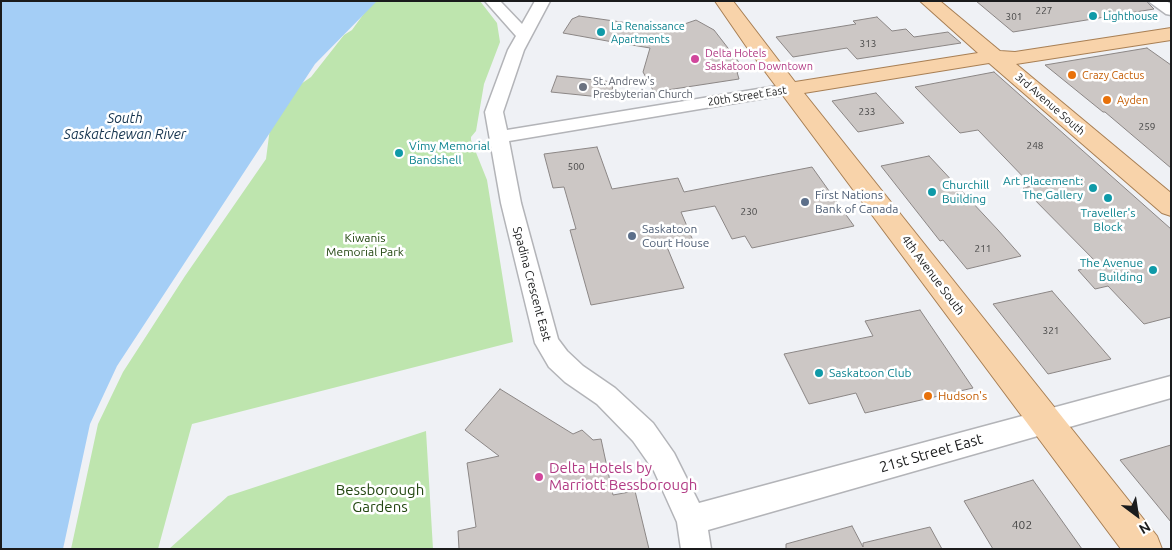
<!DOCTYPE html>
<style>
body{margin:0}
#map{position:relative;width:1172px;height:550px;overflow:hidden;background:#eff1f5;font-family:Ubuntu,sans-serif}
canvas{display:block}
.frame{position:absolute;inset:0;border:2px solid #1a1b1c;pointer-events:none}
.north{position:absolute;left:1112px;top:490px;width:50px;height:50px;-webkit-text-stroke:4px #fff;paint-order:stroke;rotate:149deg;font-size:14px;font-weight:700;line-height:20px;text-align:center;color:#1a1b1c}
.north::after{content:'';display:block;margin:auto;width:18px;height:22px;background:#1a1b1c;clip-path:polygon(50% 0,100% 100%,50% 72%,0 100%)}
</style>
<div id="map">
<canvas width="1172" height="550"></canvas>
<div class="frame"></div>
<div class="north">N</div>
</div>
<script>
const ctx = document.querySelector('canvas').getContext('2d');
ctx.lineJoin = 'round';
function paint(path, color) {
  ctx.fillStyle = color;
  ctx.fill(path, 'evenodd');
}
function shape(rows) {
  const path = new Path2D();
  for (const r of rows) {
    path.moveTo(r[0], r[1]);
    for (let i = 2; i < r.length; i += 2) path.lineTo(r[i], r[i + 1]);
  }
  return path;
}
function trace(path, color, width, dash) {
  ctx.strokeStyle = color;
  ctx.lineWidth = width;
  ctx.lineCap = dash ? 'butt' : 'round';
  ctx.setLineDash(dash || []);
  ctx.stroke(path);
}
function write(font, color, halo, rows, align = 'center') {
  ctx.font = font + ' Ubuntu,sans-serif';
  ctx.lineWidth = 5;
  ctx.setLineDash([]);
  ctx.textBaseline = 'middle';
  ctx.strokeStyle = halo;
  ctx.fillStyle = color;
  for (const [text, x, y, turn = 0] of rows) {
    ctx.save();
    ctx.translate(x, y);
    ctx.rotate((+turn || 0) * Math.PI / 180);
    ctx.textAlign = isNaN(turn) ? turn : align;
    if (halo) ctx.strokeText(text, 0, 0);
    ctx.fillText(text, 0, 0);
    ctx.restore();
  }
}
const green = shape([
 [373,1,480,1,497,23,500,42,484,84,476,131,471,137,471,140,487,180,513,342,192,424,158,549,71,549,98,424,123,372,185,276,266,159,270,128,301,84,311,77,344,35,352,30],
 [426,431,433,549,169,549,228,496]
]);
const water = shape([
 [1,1,377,1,315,64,117,366,90,424,63,549,1,549]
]);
const building = shape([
 [976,1,1146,1,1154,9,1013,32,976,1],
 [579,16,670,29,696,20,714,30,745,70,737,72,739,79,654,92,643,72,650,48,626,44,625,41,624,44,563,33,572,19,579,16],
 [877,17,892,31,906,29,914,37,948,32,961,43,857,59,847,48,793,57,776,37,856,24,853,21,877,17],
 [1147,48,1171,65,1171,168,1105,112,1103,112,1045,65,1147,48],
 [994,72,1171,229,1171,317,1144,324,1108,286,1095,289,1078,270,1100,266,1023,188,1032,186,978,130,960,133,915,87,994,72],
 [557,76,614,82,610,98,551,92,557,76],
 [876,93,904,123,858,132,832,101,876,93],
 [597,147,612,189,678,178,684,192,812,167,854,226,752,248,745,236,732,239,715,206,681,212,694,243,667,247,684,288,591,305,570,230,576,229,564,187,553,188,544,154,597,147],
 [929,156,998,230,1021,256,967,269,943,240,940,241,881,166,929,156],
 [1052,291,1111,359,1048,374,993,304,1052,291],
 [920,310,973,388,865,413,856,393,809,404,784,354,873,336,865,321,920,310],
 [500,389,573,434,582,430,593,440,601,439,613,495,635,491,649,549,459,549,458,531,476,527,467,463,499,456,465,430,500,389],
 [1171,445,1171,522,1120,460,1171,445],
 [1033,480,1082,549,993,549,964,501,1033,480],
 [852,526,863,547,863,543,930,527,942,549,786,549,786,544,852,526]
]);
const minor = shape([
 [485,1,500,1,522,24,535,1,550,1,524,50,503,112,507,130,789,84,795,85,798,89,795,93,789,94,509,141,521,203,558,339,567,351,583,366,615,388,653,423,674,453,699,503,1171,376,1171,398,708,530,711,549,681,549,677,522,654,471,633,441,597,404,565,382,549,367,535,343,501,203,485,112,508,50,516,36,485,1],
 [1148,1,1166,1,1171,4,1171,15,1166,14,1148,1]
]);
const major = shape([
 [715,1,733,1,795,82,978,53,920,1,940,1,1000,51,1015,52,1171,28,1171,40,1016,64,1171,193,1171,216,1162,213,989,63,804,93,1157,536,1162,549,1121,549,746,46,715,1]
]);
const markers = [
 [1093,16,5,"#0f9aa8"],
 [601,32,5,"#0f9aa8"],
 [695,59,5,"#d1479c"],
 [1072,75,5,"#e8710a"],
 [583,87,5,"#6b7280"],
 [1107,100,5,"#e8710a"],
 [399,153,5,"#0f9aa8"],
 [1093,188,5,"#0f9aa8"],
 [932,192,5,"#0f9aa8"],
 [1108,198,5,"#0f9aa8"],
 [805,202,5,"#5c6f8a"],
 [632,236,5,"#5c6f8a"],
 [1153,270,5,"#0f9aa8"],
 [819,373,5,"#0f9aa8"],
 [928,396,5,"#e8710a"],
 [539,477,5,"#d1479c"]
];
const numberNames = [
 ["227",1044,11],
 ["301",1014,17],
 ["313",868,44],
 ["233",867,112],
 ["259",1147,127],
 ["248",1035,146],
 ["500",576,167],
 ["230",749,212],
 ["211",983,249],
 ["321",1051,331]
];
const farCulturenames = [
 ["Lighthouse",1103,16],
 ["La Renaissance",611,26],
 ["Apartments",611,39]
];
const farHotelnames = [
 ["Delta Hotels",705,53],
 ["Saskatoon Downtown",705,66]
];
const farFoodnames = [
 ["Crazy Cactus",1082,75],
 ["Ayden",1117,100]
];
const farWorshipnames = [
 ["St. Andrew's",593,81],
 ["Presbyterian Church",593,94]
];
const farStreetnames = [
 ["20th Street East",747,96,-9],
 ["3rd Avenue South",1050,104,41]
];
const cultureNames = [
 ["Vimy Memorial",409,146],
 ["Bandshell",409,160],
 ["Art Placement:",1083,181,"right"],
 ["The Gallery",1083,195,"right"],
 ["Churchill",942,185],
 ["Building",942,199],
 ["Traveller's",1108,213,"center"],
 ["Block",1108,227,"center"],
 ["The Avenue",1143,263,"right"],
 ["Building",1143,277,"right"],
 ["Saskatoon Club",829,373]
];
const serviceNames = [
 ["First Nations",815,195],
 ["Bank of Canada",815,209],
 ["Saskatoon",642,229],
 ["Court House",642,243]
];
const parkNames = [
 ["Kiwanis",365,238],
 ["Memorial Park",365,252]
];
const streetNames = [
 ["4th Avenue South",933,275,53],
 ["Spadina Crescent East",532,284,75]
];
const foodNames = [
 ["Hudson's",938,396]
];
const nearNumbernames = [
 ["402",1022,525]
];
const waterNames = [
 ["South",125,118],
 ["Saskatchewan River",125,134]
];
const nearStreetnames = [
 ["21st Street East",931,453,-16]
];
const nearHotelnames = [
 ["Delta Hotels by",549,468],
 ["Marriott Bessborough",549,485]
];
const nearParknames = [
 ["Bessborough",380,490],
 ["Gardens",380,507]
];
paint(green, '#bee5ae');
paint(water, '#a4cef6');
paint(building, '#ccc7c5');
trace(building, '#8b8685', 1);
trace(minor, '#b3b4b8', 3);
trace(major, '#a87f54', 2);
paint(minor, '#fff');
paint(major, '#f8d3aa');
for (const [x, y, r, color] of markers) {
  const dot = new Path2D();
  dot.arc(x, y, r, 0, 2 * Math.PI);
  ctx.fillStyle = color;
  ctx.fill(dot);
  trace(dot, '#fff', 2);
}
write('10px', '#464646', null, numberNames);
write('11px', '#0d838f', '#fff', farCulturenames, 'left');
write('11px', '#b23c85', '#fff', farHotelnames, 'left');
write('11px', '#c56008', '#fff', farFoodnames, 'left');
write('11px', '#5b616d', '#fff', farWorshipnames, 'left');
write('11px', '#1a1b1c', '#fff', farStreetnames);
write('12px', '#0d838f', '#fff', cultureNames, 'left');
write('12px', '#4e5e75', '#fff', serviceNames, 'left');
write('12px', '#224610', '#fff', parkNames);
write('12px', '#1a1b1c', '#fff', streetNames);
write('12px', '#c56008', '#fff', foodNames, 'left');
write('12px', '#464646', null, nearNumbernames);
write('italic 14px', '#14334e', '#fff', waterNames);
write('15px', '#1a1b1c', '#fff', nearStreetnames);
write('15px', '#b23c85', '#fff', nearHotelnames, 'left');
write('15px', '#224610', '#fff', nearParknames);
</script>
